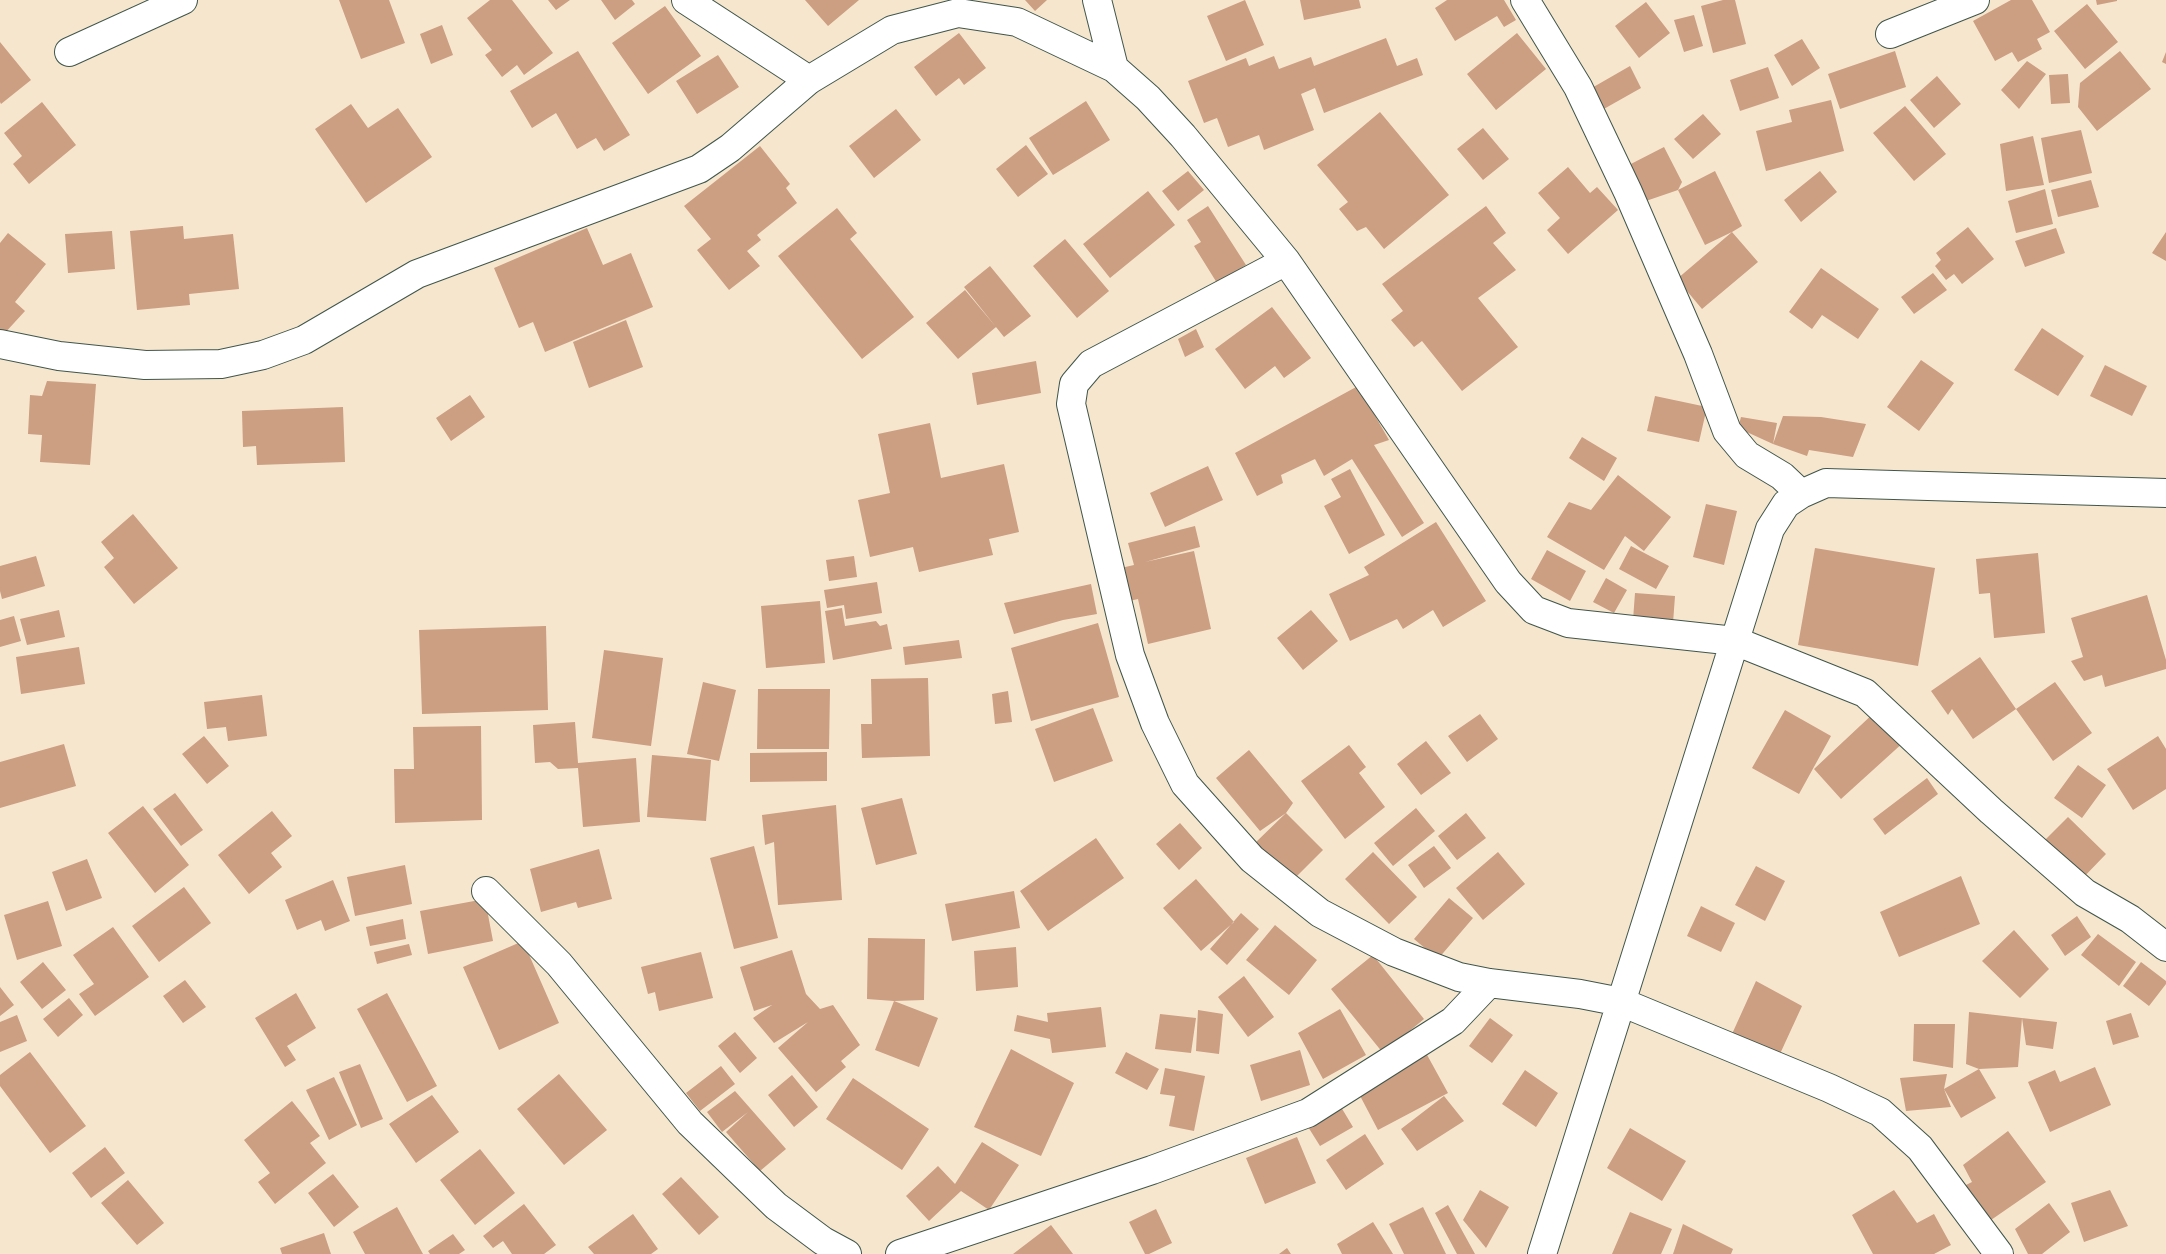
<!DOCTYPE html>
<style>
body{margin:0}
canvas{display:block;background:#f6e6cd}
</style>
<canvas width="2166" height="1254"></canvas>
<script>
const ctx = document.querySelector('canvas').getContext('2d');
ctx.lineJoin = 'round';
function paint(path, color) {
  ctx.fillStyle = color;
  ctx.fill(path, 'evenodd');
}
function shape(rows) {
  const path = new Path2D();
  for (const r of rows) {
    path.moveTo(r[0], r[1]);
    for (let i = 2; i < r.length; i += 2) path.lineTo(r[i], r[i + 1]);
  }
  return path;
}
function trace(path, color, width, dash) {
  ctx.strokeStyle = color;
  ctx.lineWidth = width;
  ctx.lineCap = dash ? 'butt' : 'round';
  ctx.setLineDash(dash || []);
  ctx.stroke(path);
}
const building = shape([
 [339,0,389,0,405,43,361,59],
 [490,0,512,0,553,53,524,75,517,65,502,77,485,55,492,50,467,18],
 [548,0,570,0,556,10],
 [601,0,632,0,635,4,615,20],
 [805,0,859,0,828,26],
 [1025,0,1047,0,1035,11],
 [1245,0,1264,45,1226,61,1207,16],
 [1300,0,1359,0,1361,8,1304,20],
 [1447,0,1504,0,1516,20,1504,27,1497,16,1455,41,1435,8],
 [1723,0,1735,0,1746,44,1713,53,1701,6],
 [2011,0,2032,0,2050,32,2037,39,2042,49,2018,62,2012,52,1995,61,1973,21],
 [2096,0,2117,0,2117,1,2097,5],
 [1646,2,1670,33,1639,58,1615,26],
 [2087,4,2118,42,2085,69,2054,31],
 [665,6,701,56,648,94,612,43],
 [1694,15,1703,46,1684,52,1674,20],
 [442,25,453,55,431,64,420,34],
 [959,33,986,68,964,85,959,78,936,96,914,67],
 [1517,33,1546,69,1496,110,1467,74],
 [1386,38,1397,66,1417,58,1423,75,1324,113,1315,88,1301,94,1314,130,1264,150,1259,135,1228,147,1217,118,1204,123,1188,81,1246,58,1249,66,1274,56,1279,69,1311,57,1314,66],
 [1802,39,1820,68,1792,86,1774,55],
 [0,42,31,80,1,104,0,102],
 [578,51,630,135,604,151,596,138,577,149,556,113,532,128,510,91],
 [1895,51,1906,87,1840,109,1828,74],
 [2120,51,2151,89,2097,131,2078,107,2080,83],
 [2166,52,2166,64,2162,62],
 [718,55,739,87,697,114,676,81],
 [2027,61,2046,74,2019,109,2001,90],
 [1630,66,1641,88,1602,110,1590,89],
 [1768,67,1779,98,1740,111,1730,80],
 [2068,74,2070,103,2051,104,2049,75],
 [1937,76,1961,104,1934,128,1910,100],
 [1831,100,1844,151,1766,171,1756,131,1792,122,1789,110],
 [1086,101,1110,140,1053,175,1029,138],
 [42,102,76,145,29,184,13,164,22,156,4,133],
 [351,104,368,128,398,108,432,157,366,203,315,129],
 [1905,106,1946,154,1914,181,1873,133],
 [896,109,921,140,874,178,849,146],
 [1380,112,1449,195,1384,249,1366,227,1357,231,1339,209,1348,202,1317,165],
 [1703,114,1721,134,1693,159,1674,139],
 [1483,128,1509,159,1483,180,1457,149],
 [2081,130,2092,173,2049,183,2041,138],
 [2033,136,2044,185,2006,191,2000,144],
 [1026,145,1048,174,1018,197,996,169],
 [760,146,790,184,786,188,797,203,757,235,761,240,747,251,760,266,729,290,697,250,711,239,684,206],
 [1664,147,1682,182,1678,190,1643,202,1625,167],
 [1568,167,1590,193,1597,187,1618,210,1568,254,1547,230,1560,218,1538,193],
 [1188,171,1204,190,1178,211,1162,191],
 [1715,171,1742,226,1732,232,1758,262,1702,309,1677,279,1732,232,1705,245,1678,190],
 [1820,171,1837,192,1801,222,1784,200],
 [2091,180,2099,207,2058,217,2051,190],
 [2045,189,2053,224,2016,233,2008,201],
 [1148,191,1175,225,1110,278,1083,244],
 [1208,206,1246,265,1217,283,1194,246,1201,242,1187,220],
 [1486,206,1506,233,1493,243,1516,270,1478,298,1518,347,1462,391,1422,341,1414,347,1391,320,1403,311,1382,284],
 [837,208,857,233,850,239,914,317,862,359,778,256],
 [183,226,184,239,233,234,239,289,189,294,190,305,137,310,130,231],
 [1968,227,1994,259,1962,284,1954,274,1946,280,1935,266,1941,260,1936,253],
 [587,228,603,265,631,253,653,307,545,352,533,322,519,328,494,268],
 [2056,228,2065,253,2025,267,2015,241],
 [112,231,115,269,68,273,65,234],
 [2166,232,2166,261,2152,253],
 [8,233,46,264,15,302,25,311,3,335,0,333,0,243],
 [1065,239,1109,291,1077,318,1033,266],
 [990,266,1031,316,1004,337,964,287],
 [1821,268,1879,309,1858,339,1822,315,1812,329,1789,312],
 [1933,273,1947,290,1914,314,1901,297],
 [965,290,996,327,958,359,926,323],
 [1272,307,1311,358,1284,378,1275,366,1245,389,1215,349],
 [626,320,643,367,589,388,573,342],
 [2042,328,2084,356,2058,396,2014,370],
 [1196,329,1204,347,1185,357,1178,339],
 [1921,360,1954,383,1919,431,1887,407],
 [1036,361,1041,393,977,405,972,373],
 [2105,365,2147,386,2132,416,2090,396],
 [47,381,96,384,90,465,40,462,42,435,28,434,30,395,42,396],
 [1358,386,1389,440,1374,445,1424,523,1402,537,1352,459,1324,476,1315,459,1281,475,1283,483,1257,496,1235,453],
 [470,395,485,417,451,441,436,418],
 [1655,396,1707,407,1699,442,1647,431],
 [343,407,345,462,257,465,256,446,243,447,242,411],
 [1783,416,1821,417,1866,424,1853,457,1809,450,1807,456,1773,444],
 [1741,417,1777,423,1773,444,1738,428],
 [930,423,941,478,1004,464,1019,532,989,539,993,555,919,572,913,547,870,557,858,500,890,493,878,434],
 [1582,437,1617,458,1604,481,1569,458],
 [1208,466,1223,500,1165,527,1150,493],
 [1350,469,1385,535,1349,554,1324,506,1341,497,1331,479],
 [1618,475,1671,517,1644,551,1625,536,1604,570,1547,537,1569,502,1591,510],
 [1706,504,1737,511,1724,565,1693,557],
 [133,514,178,568,134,604,104,567,114,558,101,542],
 [1436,522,1486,601,1443,627,1433,610,1403,629,1397,619,1350,641,1329,594,1369,575,1364,567],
 [1195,526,1200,547,1145,562,1194,551,1211,629,1148,644,1138,599,1129,601,1121,568,1134,565,1128,543],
 [1631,546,1669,566,1656,589,1619,569],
 [1815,548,1935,568,1918,666,1798,645],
 [1547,550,1586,571,1570,601,1531,579],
 [2038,553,2045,633,1994,638,1990,593,1979,594,1976,559],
 [36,556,45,586,2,599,0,591,0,566],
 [854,556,857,577,829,581,826,560],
 [1606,578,1627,590,1614,613,1593,602],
 [877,582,882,613,846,619,844,605,827,608,824,590],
 [1091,584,1097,614,1063,620,1014,634,1004,603],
 [1635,593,1675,596,1673,623,1633,620],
 [2147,595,2166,660,2166,669,2105,687,2102,675,2084,681,2071,661,2083,657,2071,618],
 [820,601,825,663,766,668,761,606],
 [842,608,845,626,876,621,880,626,887,624,892,649,833,660,825,611],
 [59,610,65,637,27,645,20,619],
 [1311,610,1338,641,1303,670,1277,638],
 [14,616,21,641,0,647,0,620],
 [1098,623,1119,697,1031,721,1011,648],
 [546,626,548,710,422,714,419,630],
 [959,640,962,658,905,665,903,647],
 [79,647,85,684,21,694,16,657],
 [604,650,663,658,651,746,592,738],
 [1980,657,2016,709,1973,739,1952,709,1948,715,1931,691],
 [928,678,930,756,862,758,861,724,872,724,871,679],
 [703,682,736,690,719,761,687,754],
 [2055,682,2092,733,2053,761,2016,709],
 [758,689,830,689,829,749,757,749],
 [1008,691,1012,722,995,724,992,694],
 [262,695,267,736,228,741,226,727,207,729,204,702],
 [1093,708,1113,761,1054,782,1035,729],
 [1785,710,1831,736,1799,794,1752,768],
 [1876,711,1905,741,1841,799,1814,769],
 [1480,714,1498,739,1467,762,1448,736],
 [575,722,578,763,636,758,640,822,583,827,578,768,558,769,550,762,535,763,533,725],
 [481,726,482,820,395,823,394,769,414,769,413,727],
 [204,736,229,766,207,784,182,754],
 [2158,736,2166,749,2166,789,2133,810,2107,769],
 [1426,741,1451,773,1421,795,1397,764],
 [64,744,76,786,0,808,0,762],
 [1349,745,1366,767,1359,773,1385,807,1345,839,1301,781],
 [1249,750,1293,803,1286,813,1323,850,1291,882,1254,844,1286,813,1260,831,1216,778],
 [827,752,827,781,750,782,750,753],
 [652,755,711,760,706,821,647,817],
 [2078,765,2106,785,2082,818,2054,798],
 [1927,778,1938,794,1885,835,1873,819],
 [175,793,203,830,181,846,153,809],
 [902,798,917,854,876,865,861,808],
 [836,805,842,900,778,905,774,842,765,845,762,815],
 [143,806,189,865,155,893,108,833],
 [1416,808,1435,831,1393,866,1374,843],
 [272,811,292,836,271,853,282,867,249,894,218,855],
 [1466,813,1486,838,1457,860,1438,836],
 [2068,817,2106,854,2080,881,2042,843],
 [1180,823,1202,848,1179,870,1156,844],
 [1096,838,1124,878,1048,931,1020,891],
 [754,846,778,938,734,949,710,858],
 [1434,846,1451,868,1424,888,1408,865],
 [599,849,612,899,578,908,576,902,541,912,530,869],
 [1373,852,1417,897,1389,924,1345,879],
 [1498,852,1525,884,1483,920,1456,888],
 [87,859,102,898,66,911,52,872],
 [405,865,412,904,355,916,347,877],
 [1756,866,1785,881,1765,921,1735,905],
 [1961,876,1980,924,1899,957,1880,912],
 [1196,879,1234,922,1201,951,1163,908],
 [333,880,350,921,325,931,321,920,297,930,285,900],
 [184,887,211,923,159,962,132,926],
 [1014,891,1020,928,952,941,945,904],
 [1449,898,1473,918,1438,959,1414,939],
 [485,899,493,941,428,954,420,911],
 [48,901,62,946,17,960,4,915],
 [1701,906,1735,923,1721,952,1687,936],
 [1241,913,1259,929,1227,965,1210,949],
 [2077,916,2091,937,2065,956,2051,935],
 [403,919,406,939,370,946,366,927],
 [1275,925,1317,960,1289,995,1246,960],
 [113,927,149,977,95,1016,79,994,94,984,73,955],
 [2014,930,2049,969,2020,998,1982,961],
 [2098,934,2136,962,2119,986,2081,955],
 [868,938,925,939,924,1000,894,1001,938,1018,919,1067,875,1050,894,1001,867,999],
 [523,941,559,1023,499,1050,463,967],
 [409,944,412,955,377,964,374,952],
 [1016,947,1018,987,976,991,974,951],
 [792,950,806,994,820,1009,833,1005,860,1045,841,1061,846,1067,816,1092,778,1048,808,1022,774,1043,753,1018,772,1005,754,1011,740,967],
 [701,952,713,998,659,1011,655,992,648,994,641,967],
 [1373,955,1424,1019,1383,1053,1331,989],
 [43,962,66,990,42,1009,20,982],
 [2141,962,2166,981,2166,984,2149,1006,2123,986],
 [1244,976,1274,1017,1248,1037,1218,997],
 [185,980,206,1007,183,1023,163,996],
 [1756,981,1802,1006,1779,1056,1732,1034],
 [0,987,14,1005,0,1016],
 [296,993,316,1028,287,1046,296,1060,285,1067,255,1018],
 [387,993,437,1086,407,1102,357,1009],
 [69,998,83,1015,58,1037,43,1019],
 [1101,1007,1106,1047,1052,1053,1050,1039,1014,1031,1017,1015,1048,1022,1047,1013],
 [1340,1009,1366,1055,1323,1079,1298,1033],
 [1198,1010,1223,1014,1219,1054,1196,1051],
 [1969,1012,2057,1022,2053,1049,2026,1045,2022,1018,2018,1067,1979,1069,1966,1064],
 [2131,1013,2139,1037,2113,1045,2106,1021],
 [1160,1014,1196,1018,1191,1053,1155,1049],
 [17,1015,27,1041,0,1052,0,1022],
 [1490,1018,1513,1035,1492,1063,1469,1046],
 [1914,1024,1955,1024,1953,1068,1913,1061],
 [735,1032,757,1058,740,1073,718,1046],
 [1011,1049,1074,1083,1041,1156,974,1127],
 [1300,1050,1310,1085,1261,1101,1250,1065],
 [30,1052,86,1126,50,1153,0,1086,0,1075],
 [1126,1052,1159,1069,1147,1090,1115,1073],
 [1426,1053,1448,1093,1378,1130,1357,1090],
 [360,1064,383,1119,361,1128,339,1072],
 [721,1066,735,1084,700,1111,686,1093],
 [2095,1067,2111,1105,2050,1132,2028,1082,2055,1070,2060,1082],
 [1165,1068,1205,1076,1194,1131,1169,1126,1175,1096,1160,1094],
 [1979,1069,1996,1098,1961,1118,1944,1089,1951,1107,1906,1111,1900,1078,1947,1074,1944,1089],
 [1525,1070,1558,1093,1536,1127,1502,1104],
 [559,1074,607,1130,564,1165,517,1109],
 [792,1075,818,1107,794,1127,768,1095],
 [334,1077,357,1125,329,1140,306,1090],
 [853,1078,929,1129,902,1170,826,1119],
 [735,1091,786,1149,760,1171,726,1132,748,1112,722,1132,707,1112],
 [432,1095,459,1132,416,1163,389,1124],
 [1444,1096,1464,1121,1417,1151,1401,1129],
 [292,1101,320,1136,310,1143,326,1163,275,1204,258,1182,270,1173,244,1140],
 [1338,1102,1353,1127,1320,1146,1305,1122],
 [1630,1128,1686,1161,1662,1201,1607,1168],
 [2008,1131,2046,1182,1991,1220,1966,1185,1972,1182,1963,1165],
 [1365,1134,1384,1164,1346,1190,1326,1160],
 [1297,1137,1316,1183,1265,1204,1246,1158],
 [982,1142,1019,1165,989,1210,961,1191,929,1221,906,1196,938,1166,955,1184],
 [105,1147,125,1173,91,1198,72,1173],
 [480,1149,515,1193,475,1225,440,1180],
 [333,1174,359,1207,334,1227,308,1193],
 [681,1177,719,1217,699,1235,662,1194],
 [128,1180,164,1223,137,1245,101,1203],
 [1480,1190,1509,1207,1486,1248,1463,1220],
 [1894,1190,1917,1223,1934,1214,1951,1245,1934,1254,1873,1254,1852,1215],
 [2110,1190,2128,1226,2084,1242,2071,1203],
 [2049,1203,2070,1232,2042,1254,2028,1254,2015,1229],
 [524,1204,556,1245,544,1254,512,1254,503,1241,493,1248,483,1236],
 [1448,1205,1475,1254,1457,1254,1435,1213],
 [397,1207,423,1254,365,1254,353,1232],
 [1423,1207,1446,1254,1404,1254,1389,1224],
 [1156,1209,1172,1243,1149,1254,1145,1254,1129,1222],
 [1630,1212,1672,1229,1661,1254,1612,1254],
 [633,1214,658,1249,651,1254,594,1254,588,1247],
 [1373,1222,1393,1254,1342,1254,1337,1244],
 [1683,1224,1733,1249,1731,1254,1673,1254],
 [1051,1225,1073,1254,1013,1254],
 [324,1233,331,1254,282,1254,280,1248],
 [453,1234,465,1250,459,1254,430,1254,428,1251],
 [1287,1248,1291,1254,1279,1254]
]);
const street = shape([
 [686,0,809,80],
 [1097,0,1114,68],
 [1525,0,1578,87,1628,192,1698,354,1727,431,1747,455,1782,476,1801,494],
 [1890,34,1975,0],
 [69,52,183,0],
 [1286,261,1091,364,1074,384,1071,404,1130,655,1155,723,1185,784,1252,859,1320,913,1394,952,1459,977,1489,983,1580,994,1621,1002,1829,1088,1880,1112,1920,1148,1999,1254],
 [0,344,59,356,145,365,221,364,263,355,304,340,417,274,699,169,730,148,809,80,892,30,958,13,1017,22,1114,68,1148,98,1183,136,1286,261,1508,582,1534,610,1568,623,1735,641,1865,693,1991,811,2085,893,2130,919,2166,947],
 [486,891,559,964,690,1123,776,1206,823,1241,847,1254],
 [900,1254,1152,1170,1308,1113,1453,1021,1489,983],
 [1542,1254,1770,529,1786,504,1801,494,1826,483,2166,493]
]);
paint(building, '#cc9e82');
trace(street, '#3f564b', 30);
trace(street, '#fff', 28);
</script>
